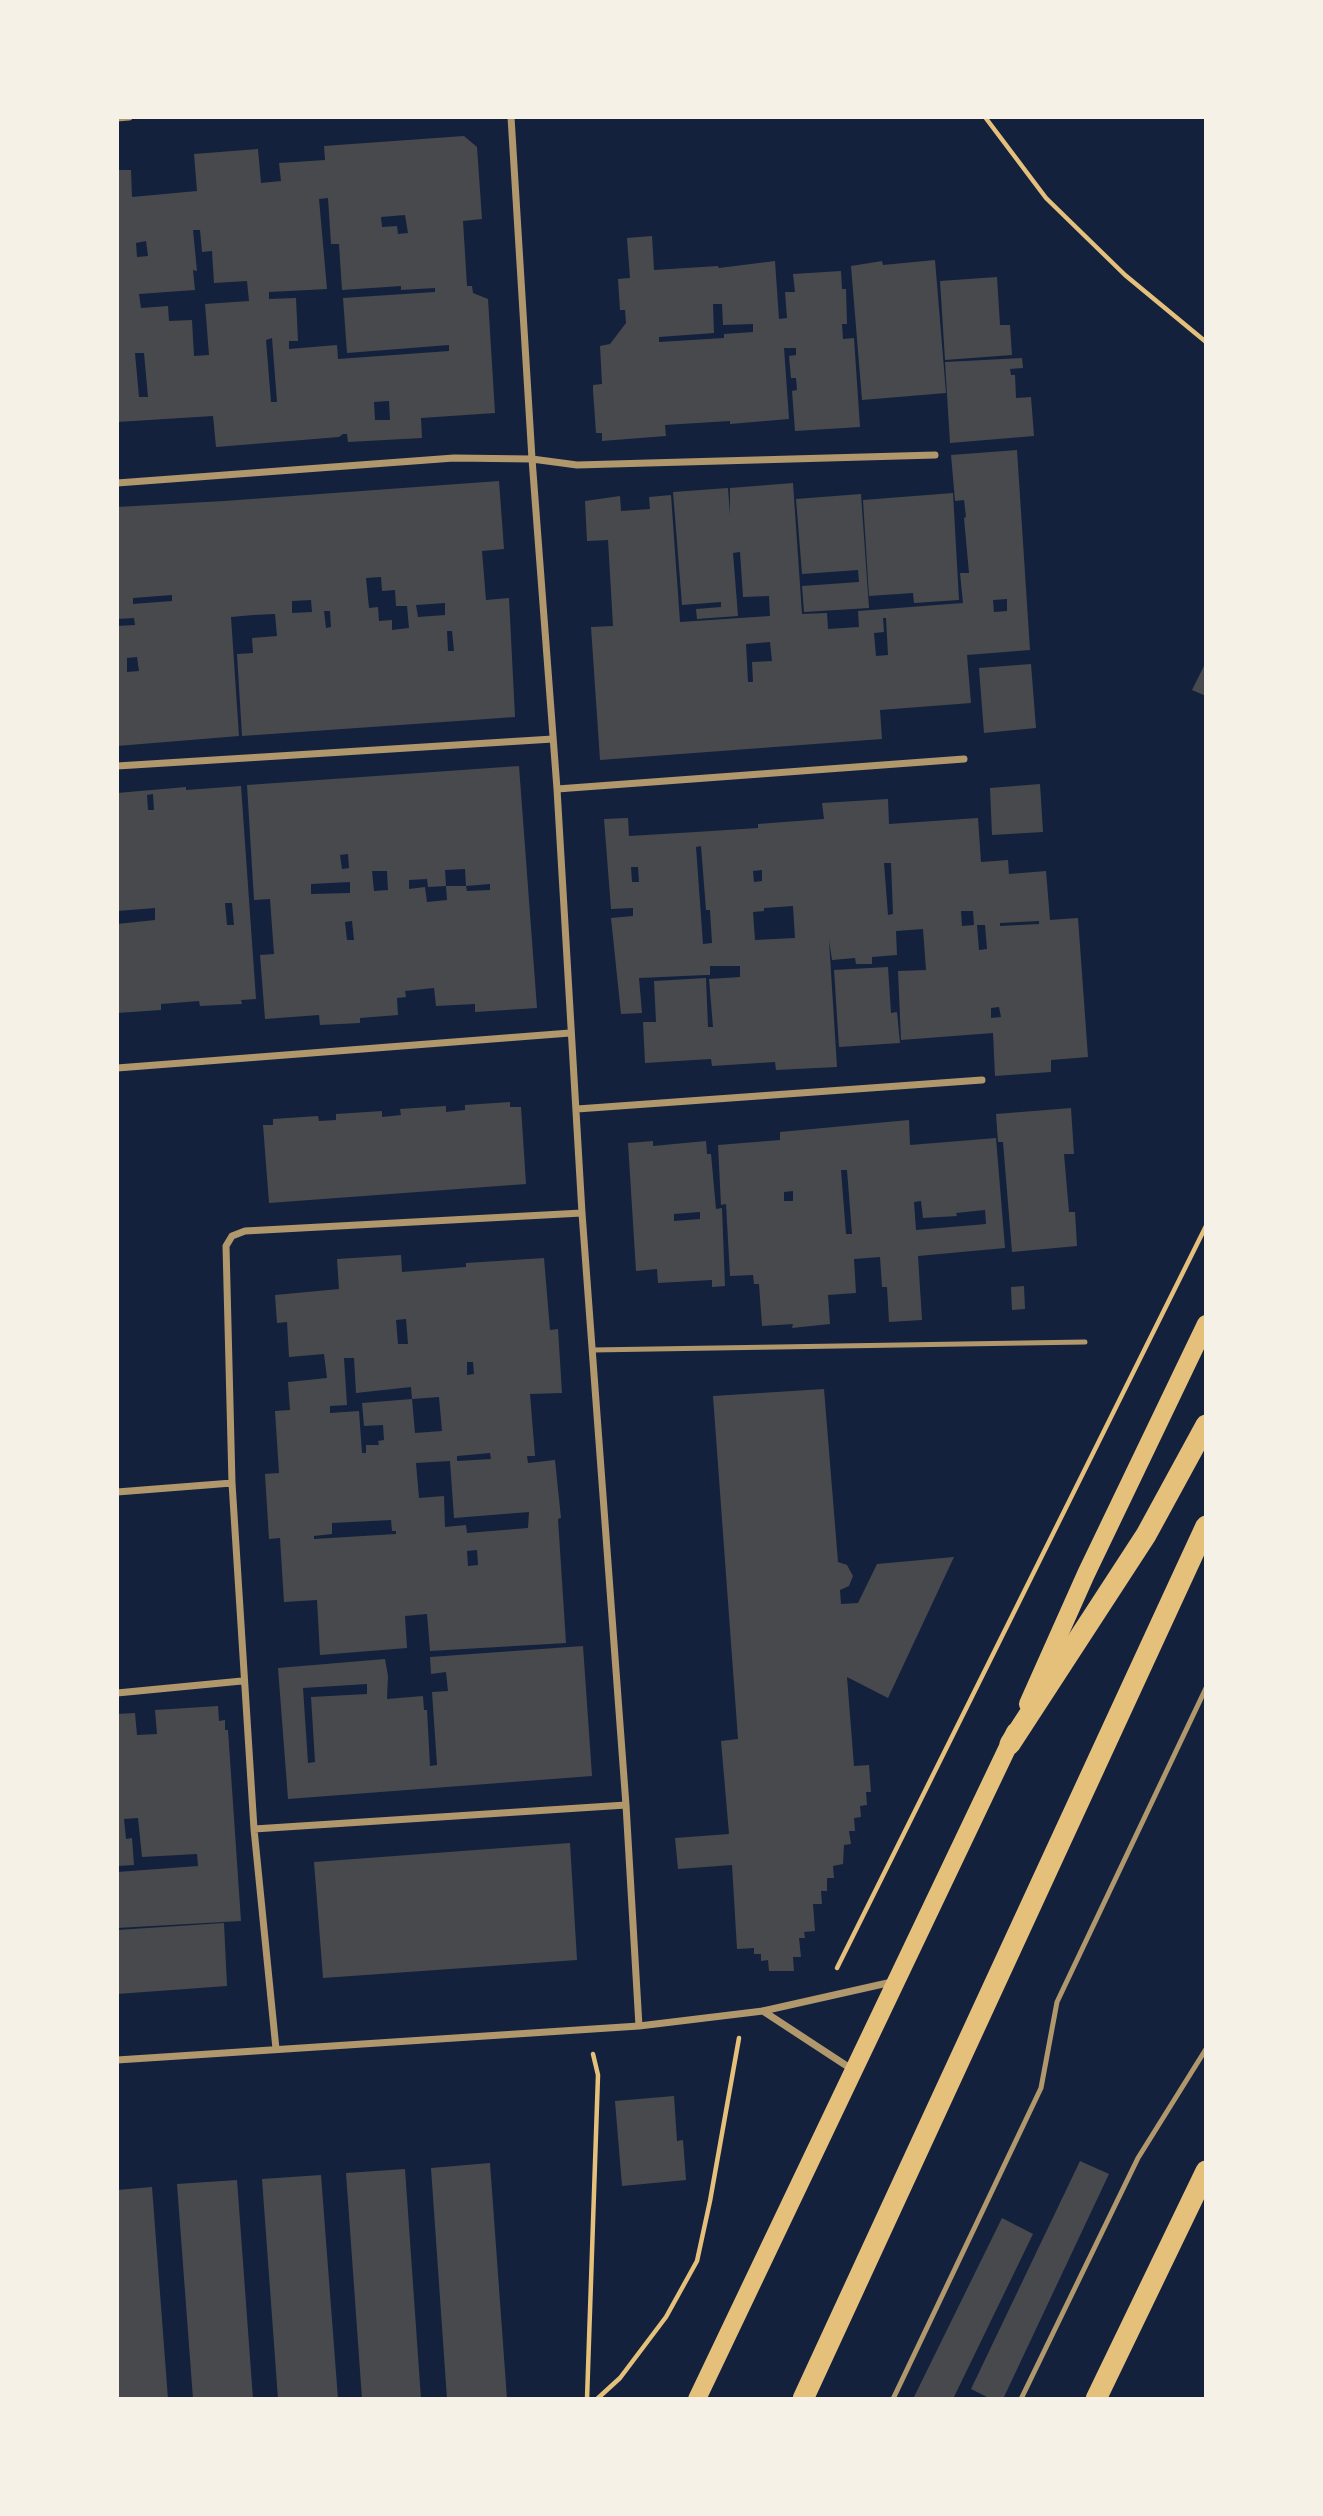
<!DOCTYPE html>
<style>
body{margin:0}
#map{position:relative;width:1323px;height:2516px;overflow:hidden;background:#14213d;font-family:"Noto Serif",serif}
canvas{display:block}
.frame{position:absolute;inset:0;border:119px solid #f6f1e7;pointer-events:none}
</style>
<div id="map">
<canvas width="1323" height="2516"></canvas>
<div class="frame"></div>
</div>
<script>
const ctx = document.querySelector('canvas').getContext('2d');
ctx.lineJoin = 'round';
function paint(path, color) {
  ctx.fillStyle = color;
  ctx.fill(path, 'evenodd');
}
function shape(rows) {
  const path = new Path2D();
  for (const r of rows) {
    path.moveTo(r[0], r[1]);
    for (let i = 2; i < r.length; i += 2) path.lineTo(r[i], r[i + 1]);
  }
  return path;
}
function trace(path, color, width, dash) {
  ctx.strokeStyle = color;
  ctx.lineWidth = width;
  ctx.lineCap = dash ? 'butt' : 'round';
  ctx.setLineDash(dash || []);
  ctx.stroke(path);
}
const building = shape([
 [464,136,477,147,482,219,463,221,467,286,472,286,473,293,488,299,495,413,421,418,422,438,348,442,347,434,343,434,339,437,216,447,213,416,117,422,117,170,131,170,132,197,197,191,194,154,258,149,261,183,281,181,279,163,325,160,324,146],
 [328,198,331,244,339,244,342,290,401,286,401,290,435,288,435,292,343,298,347,353,449,345,449,351,338,359,337,345,289,349,289,341,298,341,296,298,269,299,269,292,327,289,319,199],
 [405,215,408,233,398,234,397,226,382,227,381,217],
 [193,230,200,230,202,252,212,251,214,283,247,281,249,301,205,304,209,355,194,356,192,320,169,321,168,306,141,308,139,294,195,290,193,270,197,271],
 [146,241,148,256,137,257,136,243],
 [272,338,277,402,271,402,266,340],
 [135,353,144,353,148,397,139,397],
 [389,401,390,420,375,420,374,402],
 [652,236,654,270,718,266,719,268,775,261,779,319,787,318,785,292,795,292,793,274,841,271,842,289,846,289,847,324,842,324,843,339,854,338,860,427,795,431,792,391,797,390,796,378,791,378,789,356,796,355,796,348,784,348,789,419,730,424,730,421,665,425,666,436,602,441,602,433,596,433,593,390,593,385,602,384,600,346,610,344,626,323,625,310,620,310,618,279,630,278,627,238],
 [713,304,722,304,723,325,753,324,753,332,724,334,724,338,659,342,659,337,714,333],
 [935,260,946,393,862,400,851,266,882,261,883,265],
 [997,277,1000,325,1010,325,1012,355,945,360,940,281],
 [1022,358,1023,368,1010,369,1011,375,1015,375,1016,398,1031,397,1034,436,950,443,945,362],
 [1017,450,1030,650,967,655,971,703,880,710,882,739,600,760,591,627,613,626,608,540,587,541,585,501,620,496,621,511,650,509,649,497,671,495,680,622,770,616,769,596,743,597,740,552,733,553,738,616,697,619,696,609,721,607,721,602,682,605,673,492,728,488,730,515,730,488,793,483,802,614,827,613,828,629,859,627,858,611,963,603,960,573,969,573,964,518,966,517,964,500,955,501,951,455],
 [1007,599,1007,611,994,612,993,600],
 [883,618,886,618,888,655,876,656,874,633,884,632],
 [770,642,772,661,752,662,753,682,748,682,746,644],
 [499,481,504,549,482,551,486,600,509,598,515,717,242,736,237,654,253,653,252,638,277,636,275,614,253,615,231,617,239,736,117,746,117,626,135,625,134,618,117,619,117,507,224,501],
 [381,577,382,591,395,590,396,606,407,606,409,628,392,630,392,620,379,621,378,607,369,608,366,578],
 [172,595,172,601,133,604,133,598],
 [311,600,312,612,292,613,292,601],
 [445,603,445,615,418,617,416,605],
 [324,611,330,611,331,627,326,628],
 [447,631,452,631,454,651,448,651],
 [137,657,139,671,127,672,127,658],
 [953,493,959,600,914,603,913,593,869,596,863,500],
 [861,494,869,608,804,612,802,586,859,582,858,570,802,574,796,499],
 [1206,662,1206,696,1192,690],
 [1031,664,1036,728,984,733,979,668],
 [519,766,537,1008,475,1012,475,1004,436,1006,434,988,405,991,406,997,397,998,398,1015,360,1018,360,1023,320,1025,319,1015,265,1019,260,955,274,954,270,899,254,900,247,785],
 [348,854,349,868,342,869,340,855],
 [465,869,466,886,490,884,490,890,467,891,466,886,446,886,445,870],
 [372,871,387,871,388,890,374,891],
 [427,879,428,887,446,886,447,900,427,902,425,887,409,889,409,880],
 [350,882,350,893,311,894,311,884],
 [352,921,354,940,347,940,345,922],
 [1040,784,1043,832,992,835,990,788],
 [241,786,256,999,241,1000,242,1004,200,1006,199,1001,161,1004,161,1010,117,1013,117,924,155,920,155,908,117,911,117,793,186,787,186,790],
 [153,794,154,810,148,810,147,795],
 [225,903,232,903,234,925,227,925],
 [888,799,889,824,978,818,981,862,1008,860,1009,874,1046,871,1050,920,1078,918,1088,1057,1051,1060,1051,1072,995,1076,993,1033,901,1040,898,971,926,970,923,929,896,931,897,955,872,957,872,964,856,964,855,958,832,960,829,940,837,1067,776,1070,775,1062,712,1066,711,1059,645,1063,643,1022,656,1022,654,981,706,978,708,1027,713,1027,709,979,740,977,740,966,710,966,710,975,706,975,639,978,642,1013,621,1014,611,918,633,916,633,908,611,909,604,819,628,818,629,836,696,832,758,828,758,824,824,819,822,803],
 [701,846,706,910,710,910,712,943,703,944,696,847],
 [884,863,891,863,893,914,888,915],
 [631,867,638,867,639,882,632,882],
 [762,870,762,881,754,882,753,871],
 [793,906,795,938,755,940,753,912,764,911,764,908],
 [961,911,973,911,974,925,962,926],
 [1039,921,1039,924,1000,926,1000,923],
 [977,925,985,925,987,949,979,950],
 [999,1007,1001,1017,991,1018,991,1008],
 [888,967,891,1013,897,1012,900,1043,839,1047,834,970],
 [510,1102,510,1107,521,1107,526,1184,269,1203,263,1125,273,1125,273,1119,318,1116,319,1121,336,1120,336,1114,382,1111,382,1117,401,1115,400,1109,446,1106,446,1112,465,1110,465,1105],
 [1071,1108,1074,1154,1064,1154,1069,1212,1075,1212,1077,1246,1012,1252,1003,1142,998,1142,996,1114],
 [909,1120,910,1145,996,1138,1005,1248,918,1256,922,1320,889,1322,887,1287,882,1287,880,1257,854,1259,856,1293,828,1295,830,1324,792,1328,793,1324,762,1326,759,1284,754,1284,753,1275,730,1276,726,1204,721,1205,718,1145,780,1140,780,1132],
 [841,1170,847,1170,852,1234,846,1234],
 [793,1191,793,1201,784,1201,784,1192],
 [921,1201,923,1218,957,1216,956,1213,985,1210,986,1224,916,1230,914,1202],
 [653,1141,653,1146,706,1141,707,1154,711,1154,716,1209,722,1208,725,1286,712,1287,712,1280,658,1283,657,1269,636,1271,628,1143],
 [700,1212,700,1219,674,1221,674,1214],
 [401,1255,402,1272,466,1267,466,1263,544,1258,550,1330,558,1329,562,1393,530,1394,535,1456,527,1456,528,1463,555,1460,561,1518,558,1519,566,1643,430,1651,427,1614,405,1616,407,1648,320,1655,317,1600,284,1602,280,1538,269,1539,265,1474,279,1473,275,1411,290,1410,288,1382,327,1378,324,1354,289,1357,287,1322,277,1323,275,1295,339,1289,337,1259],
 [406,1319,408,1344,398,1344,396,1320],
 [344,1358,354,1358,356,1393,411,1387,412,1399,362,1403,364,1426,383,1425,384,1440,378,1441,379,1445,366,1445,366,1453,362,1453,359,1411,330,1413,330,1406,347,1405],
 [467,1362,473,1362,474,1374,467,1375],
 [439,1397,442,1431,415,1433,412,1399],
 [490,1453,491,1459,457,1461,457,1456],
 [450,1461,454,1518,529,1512,528,1528,467,1533,466,1525,445,1527,444,1496,419,1498,416,1463],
 [391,1520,392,1531,396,1531,396,1534,314,1539,314,1536,332,1534,332,1523],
 [477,1550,478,1565,468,1566,467,1551],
 [1024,1286,1025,1309,1012,1310,1011,1287],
 [824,1389,838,1562,847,1565,853,1576,849,1586,840,1590,841,1604,858,1603,877,1564,954,1557,888,1698,847,1677,854,1766,869,1765,871,1792,866,1792,867,1805,860,1806,861,1817,854,1818,855,1831,849,1831,851,1844,844,1845,843,1864,833,1866,834,1878,827,1878,827,1891,821,1891,822,1904,813,1904,815,1931,804,1932,805,1938,799,1938,801,1957,793,1957,794,1971,769,1971,768,1960,761,1961,761,1954,754,1954,754,1948,737,1949,732,1865,678,1869,675,1838,729,1834,721,1741,738,1739,713,1396],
 [583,1646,592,1776,288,1799,278,1668,385,1659,388,1676,387,1699,423,1696,424,1710,427,1710,430,1766,437,1765,432,1692,448,1691,446,1672,431,1674,430,1657],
 [367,1684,367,1694,311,1697,315,1762,308,1763,303,1688],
 [218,1706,219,1721,225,1720,225,1730,228,1730,241,1921,117,1928,117,1872,198,1866,197,1854,142,1857,138,1818,124,1819,126,1839,132,1838,134,1865,117,1866,117,1714,135,1713,137,1735,157,1734,155,1710],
 [570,1843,577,1960,323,1978,314,1862],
 [224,1923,227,1986,117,1994,117,1930],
 [674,2096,677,2141,683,2140,686,2180,622,2186,615,2101],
 [1080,2161,1109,2174,1003,2399,991,2399,971,2389],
 [490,2163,507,2399,447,2399,431,2168],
 [405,2169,421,2399,362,2399,346,2173],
 [321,2175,338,2399,278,2399,262,2179],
 [237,2180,253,2399,193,2399,177,2184],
 [152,2187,168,2399,117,2399,117,2190],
 [1002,2218,1033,2234,953,2399,913,2399]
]);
const path = shape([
 [985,117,1046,198,1125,275,1206,342],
 [837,1968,1206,1226],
 [587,2399,598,2075,593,2054],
 [597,2399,620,2378,666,2317,697,2261,710,2201,739,2038]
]);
const service = shape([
 [592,1350,1085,1342],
 [893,2399,1041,2088,1057,2002,1206,1688],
 [1021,2399,1138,2158,1206,2049]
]);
const minor = shape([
 [511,117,532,459,557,789,582,1213,626,1805,639,2026],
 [117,118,129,117],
 [117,483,454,458,532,459,577,465,935,455],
 [117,766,553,739],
 [557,789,964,759],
 [117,1068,570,1033],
 [577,1109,982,1080],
 [232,1483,226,1246,232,1236,245,1231,582,1213],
 [117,1492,232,1483,254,1829,276,2049],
 [117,1693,242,1681],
 [254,1829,626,1805],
 [763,2011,853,2070],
 [117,2060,639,2026,763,2011,892,1982]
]);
const primary = shape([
 [1028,1704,1086,1574,1206,1324],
 [697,2399,1015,1732]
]);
const motorway = shape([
 [1010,1744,1146,1535,1206,1425],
 [803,2399,1206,1526],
 [1096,2399,1206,2171]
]);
paint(building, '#48494c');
trace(path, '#e5c07b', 4.5);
trace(service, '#b1986c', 5);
trace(minor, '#b1986c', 7);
trace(primary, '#e5c07b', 18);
trace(motorway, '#e5c07b', 21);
</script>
